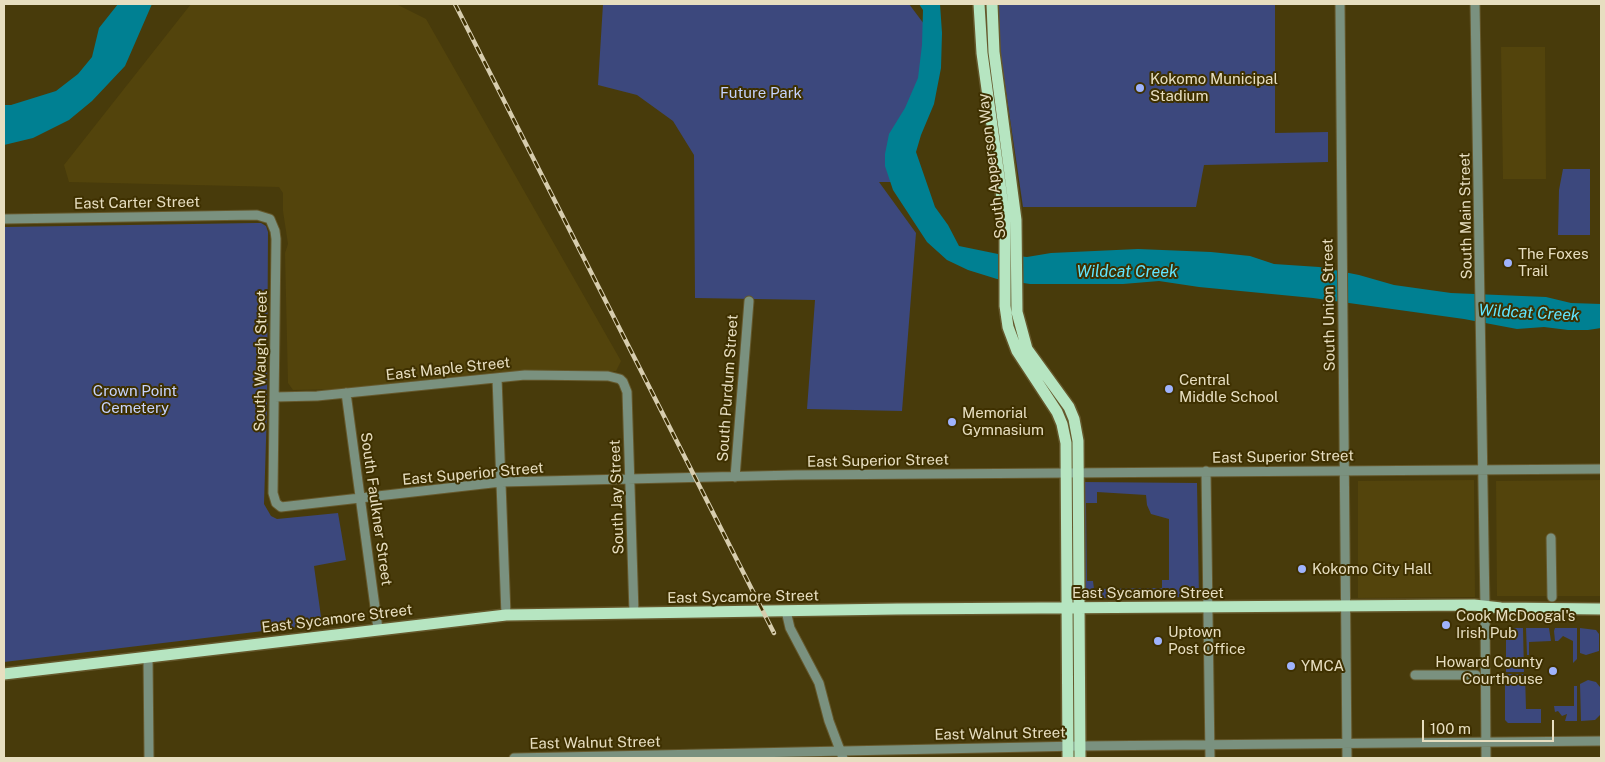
<!DOCTYPE html>
<style>
body{margin:0}
#map{position:relative;width:1605px;height:762px;overflow:hidden;background:#483b0b;font-family:"Public Sans",sans-serif}
canvas{display:block}
.frame{position:absolute;inset:0;border:5px solid #e7dec0;pointer-events:none}
.scale{position:absolute;left:1422px;top:720px;width:132px;height:22px;box-sizing:border-box;border:2px solid #e7dec0;border-top:0;padding-left:6px;font-size:15px;line-height:18px;white-space:nowrap;color:#e7dec0;-webkit-text-stroke:4px #3e3000;paint-order:stroke}
</style>
<div id="map">
<canvas width="1605" height="762"></canvas>
<div class="frame"></div>
<div class="scale">100 m</div>
</div>
<script>
const ctx = document.querySelector('canvas').getContext('2d');
ctx.lineJoin = 'round';
function paint(path, color) {
  ctx.fillStyle = color;
  ctx.fill(path, 'evenodd');
}
function shape(rows) {
  const path = new Path2D();
  for (const r of rows) {
    path.moveTo(r[0], r[1]);
    for (let i = 2; i < r.length; i += 2) path.lineTo(r[i], r[i + 1]);
  }
  return path;
}
function trace(path, color, width, dash) {
  ctx.strokeStyle = color;
  ctx.lineWidth = width;
  ctx.lineCap = dash ? 'butt' : 'round';
  ctx.setLineDash(dash || []);
  ctx.stroke(path);
}
function write(font, color, halo, rows, align = 'center') {
  ctx.font = font + ' "Public Sans",sans-serif';
  ctx.lineWidth = 4;
  ctx.setLineDash([]);
  ctx.textBaseline = 'middle';
  ctx.strokeStyle = halo;
  ctx.fillStyle = color;
  for (const [text, x, y, turn = 0] of rows) {
    ctx.save();
    ctx.translate(x, y);
    ctx.rotate((+turn || 0) * Math.PI / 180);
    ctx.textAlign = isNaN(turn) ? turn : align;
    if (halo) ctx.strokeText(text, 0, 0);
    ctx.fillText(text, 0, 0);
    ctx.restore();
  }
}
const built = shape([
 [191,4,396,4,426,19,621,361,616,371,495,372,338,389,293,390,288,383,285,253,288,244,283,211,283,193,279,187,69,182,64,165],
 [1501,47,1545,47,1546,179,1503,179],
 [1474,480,1475,597,1358,598,1358,481],
 [1601,480,1601,596,1497,596,1496,481]
]);
const green = shape([
 [603,4,909,4,930,32,902,182,879,182,916,233,902,411,807,409,815,300,695,298,694,155,673,121,637,95,598,85],
 [1005,4,1275,4,1275,133,1328,132,1328,162,1204,165,1196,207,1023,207,999,44,997,5],
 [1563,169,1590,169,1590,235,1558,235,1559,190],
 [255,223,261,223,266,226,268,232,267,409,264,504,271,516,277,519,338,513,346,560,314,566,322,624,4,662,4,227],
 [1083,482,1197,483,1199,599,1193,597,1087,598,1083,596],
 [1097,492,1146,495,1147,505,1151,514,1169,519,1169,580,1162,580,1162,588,1094,589,1093,581,1087,581,1086,503,1097,503],
 [1511,628,1523,628,1524,672,1506,672,1506,635],
 [1526,628,1549,628,1551,641,1529,642,1529,655,1527,655],
 [1555,628,1577,628,1577,659,1573,663,1573,641,1563,636,1558,641,1555,641,1554,631],
 [1580,628,1596,630,1599,634,1599,651,1586,655,1580,653],
 [1505,674,1525,674,1526,709,1541,709,1541,723,1508,723,1505,720],
 [1588,680,1596,682,1600,687,1600,715,1595,720,1581,721,1580,684],
 [1574,686,1577,686,1577,721,1565,721,1567,714,1562,716,1558,711,1555,712,1554,706,1574,706]
]);
const water = shape([
 [118,4,152,4,125,66,92,101,69,120,33,138,4,145,4,105,11,105,56,91,78,74,92,57,99,28],
 [919,4,940,4,942,33,941,68,934,104,921,135,916,152,935,207,948,225,959,246,998,254,1027,257,1051,253,1138,249,1211,252,1250,256,1274,264,1319,267,1359,275,1394,285,1451,293,1546,297,1571,303,1601,304,1601,328,1588,330,1568,330,1544,327,1517,329,1464,319,1313,298,1199,287,1159,281,1123,284,1030,284,997,279,968,270,947,260,927,242,893,190,885,166,885,154,889,134,905,108,918,78,922,45,923,10]
]);
const minor = shape([
 [1340,4,1347,758],
 [1475,4,1485,607,1486,758],
 [4,219,257,215,270,219,275,231,276,239,273,493,276,503,281,507,501,482,796,475,1601,469],
 [497,378,506,615],
 [346,393,378,629],
 [274,397,317,396,525,375,608,376,620,379,623,382,627,392,634,613],
 [1206,471,1210,758],
 [735,477,749,301],
 [1551,538,1552,597],
 [786,611,790,628,819,683,829,721,843,758],
 [148,657,149,758],
 [1415,675,1476,675],
 [514,758,1080,746,1601,741]
]);
const major = shape([
 [979,4,982,53,1005,220,1005,306,1008,327,1017,351,1057,412,1062,424,1066,443,1068,758],
 [992,4,994,52,1016,220,1017,312,1027,349,1069,407,1074,419,1078,441,1080,758],
 [4,674,506,615,897,609,1474,605,1501,608,1601,609]
]);
const rail = shape([
 [455,4,774,633]
]);
const markers = [
 [1140,88,5,"#9fb3fd"],
 [1508,263,5,"#9fb3fd"],
 [1169,389,5,"#9fb3fd"],
 [952,422,5,"#9fb3fd"],
 [1302,569,5,"#9fb3fd"],
 [1446,625,5,"#9fb3fd"],
 [1158,641,5,"#9fb3fd"],
 [1291,666,5,"#9fb3fd"],
 [1553,671,5,"#9fb3fd"]
];
const poiNames = [
 ["Kokomo Municipal",1150,79],
 ["Stadium",1150,96],
 ["The Foxes",1518,254],
 ["Trail",1518,271],
 ["Central",1179,380],
 ["Middle School",1179,397],
 ["Memorial",962,413],
 ["Gymnasium",962,430],
 ["Kokomo City Hall",1312,569],
 ["Cook McDoogal's",1456,616],
 ["Irish Pub",1456,633],
 ["Uptown",1168,632],
 ["Post Office",1168,649],
 ["Howard County",1543,662,"right"],
 ["Courthouse",1543,679,"right"],
 ["YMCA",1301,666]
];
const parkNames = [
 ["Future Park",761,93],
 ["Crown Point",135,391],
 ["Cemetery",135,408]
];
const streetNames = [
 ["South Apperson Way",992,166,-97],
 ["East Carter Street",137,203,-1],
 ["South Main Street",1466,216,-91],
 ["South Union Street",1329,305,-91],
 ["South Waugh Street",261,361,-89],
 ["East Maple Street",448,369,-6],
 ["South Purdum Street",728,388,-86],
 ["East Superior Street",1283,457,-1],
 ["East Superior Street",878,461,-1],
 ["East Superior Street",473,474,-5],
 ["South Jay Street",617,497,-92],
 ["South Faulkner Street",376,509,82],
 ["East Sycamore Street",1148,593],
 ["East Sycamore Street",743,597,-1],
 ["East Sycamore Street",337,619,-7],
 ["East Walnut Street",1000,734,-1],
 ["East Walnut Street",595,743,-1]
];
const waterNames = [
 ["Wildcat Creek",1127,272],
 ["Wildcat Creek",1529,313,3]
];
paint(built, '#53440c');
paint(green, '#3c487d');
paint(water, '#008092');
trace(minor, '#65582c', 11);
trace(major, '#65582c', 14);
trace(minor, '#7a917f', 9);
trace(major, '#b6e5c1', 11);
trace(rail, '#d7cdae', 4.5);
trace(rail, '#3e3000', 2.5, [8]);
for (const [x, y, r, color] of markers) {
  const dot = new Path2D();
  dot.arc(x, y, r, 0, 2 * Math.PI);
  ctx.fillStyle = color;
  ctx.fill(dot);
  trace(dot, '#3e3000', 2);
}
write('15px', '#e7dec0', '#3e3000', poiNames, 'left');
write('15px', '#c6d3fd', '#3e3000', parkNames);
write('15px', '#e7dec0', '#3e3000', streetNames);
write('italic 16px', '#61e6ff', '#3e3000', waterNames);
</script>
